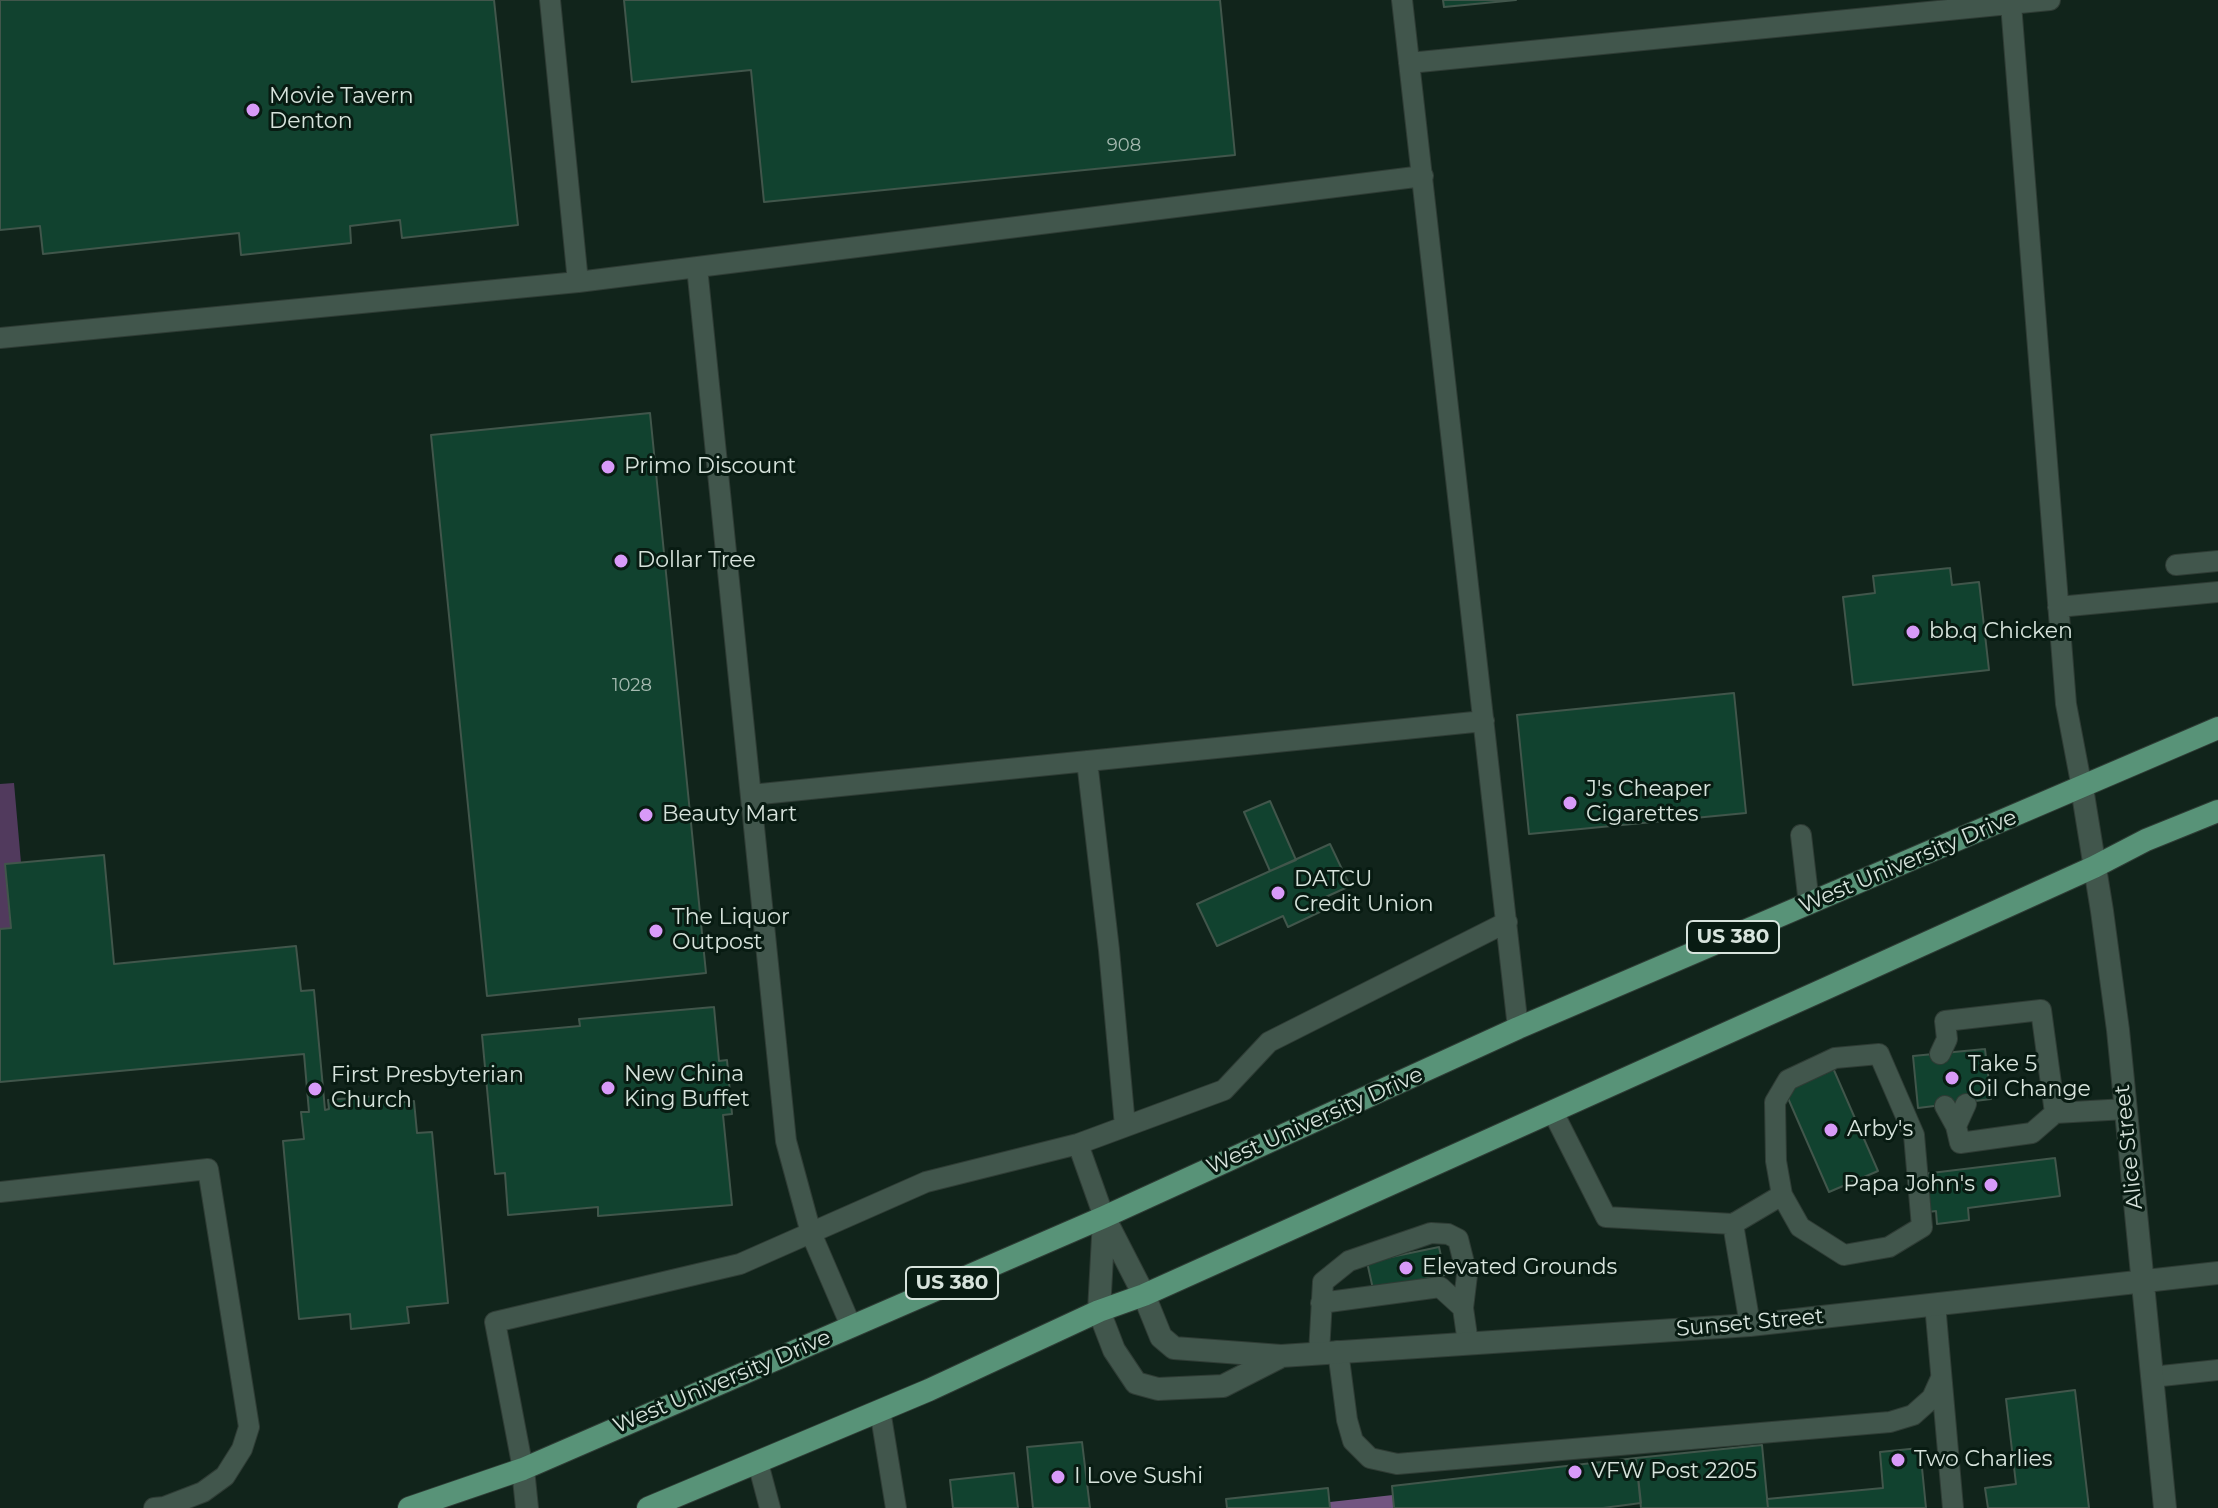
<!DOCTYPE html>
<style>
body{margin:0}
canvas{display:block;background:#11241b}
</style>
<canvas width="2218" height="1508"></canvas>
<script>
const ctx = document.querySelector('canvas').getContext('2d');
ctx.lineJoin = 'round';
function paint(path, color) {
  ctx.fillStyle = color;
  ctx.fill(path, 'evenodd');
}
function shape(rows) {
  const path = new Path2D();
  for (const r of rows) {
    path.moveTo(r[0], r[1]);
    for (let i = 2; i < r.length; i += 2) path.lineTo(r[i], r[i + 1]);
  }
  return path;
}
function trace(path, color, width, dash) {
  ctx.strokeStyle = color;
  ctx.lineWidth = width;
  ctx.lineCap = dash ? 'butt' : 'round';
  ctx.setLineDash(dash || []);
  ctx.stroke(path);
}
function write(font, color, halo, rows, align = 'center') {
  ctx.font = font + ' Montserrat,sans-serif';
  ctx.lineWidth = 6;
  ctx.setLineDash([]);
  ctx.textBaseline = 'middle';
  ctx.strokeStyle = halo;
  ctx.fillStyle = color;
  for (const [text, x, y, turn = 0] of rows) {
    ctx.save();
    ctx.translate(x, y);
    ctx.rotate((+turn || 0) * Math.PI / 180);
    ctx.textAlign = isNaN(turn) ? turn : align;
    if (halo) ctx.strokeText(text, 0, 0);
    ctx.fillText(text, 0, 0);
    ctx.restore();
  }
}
const green = shape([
 [14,783,21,863,5,865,11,928,0,929,0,784]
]);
const water = shape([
 [1393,1495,1394,1508,1330,1508,1330,1502]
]);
const building = shape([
 [0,0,494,0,518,225,402,238,400,220,350,226,351,243,241,255,239,233,43,254,40,226,0,230,0,0],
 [624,0,1220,0,1235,155,764,202,751,70,632,82,624,0],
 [1443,0,1516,0,1444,7,1443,0],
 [650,413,706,973,487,996,431,435,650,413],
 [1950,568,1952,585,1979,582,1989,670,1853,685,1843,597,1875,593,1873,576,1950,568],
 [1734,693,1746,813,1529,834,1517,715,1734,693],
 [1270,801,1296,860,1270,871,1244,812,1270,801],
 [1330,844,1350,886,1319,900,1324,910,1288,927,1283,916,1217,946,1197,904,1330,844],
 [104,855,114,964,296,946,301,991,314,990,325,1110,329,1109,328,1100,386,1095,387,1104,414,1101,417,1133,432,1132,448,1303,407,1307,409,1323,351,1329,350,1314,299,1319,283,1141,304,1139,301,1112,309,1112,304,1054,0,1082,0,929,11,928,5,864,104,855],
 [714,1007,719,1061,727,1060,732,1114,723,1115,732,1205,598,1216,598,1207,508,1215,505,1173,495,1174,482,1035,580,1026,579,1019,714,1007],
 [1985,1049,1991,1099,1918,1108,1913,1056,1985,1049],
 [1833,1068,1878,1171,1829,1192,1784,1089,1833,1068],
 [2055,1158,2060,1196,1968,1208,1969,1220,1937,1224,1936,1211,1928,1212,1923,1174,2055,1158],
 [1439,1247,1445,1275,1373,1289,1367,1262,1439,1247],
 [2075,1390,2089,1508,1988,1508,1985,1488,2016,1484,2006,1399,2075,1390],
 [1082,1442,1090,1508,1033,1508,1027,1447,1082,1442],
 [1762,1445,1768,1508,1641,1508,1636,1458,1762,1445],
 [1920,1448,1926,1508,1768,1508,1767,1499,1883,1488,1880,1452,1920,1448],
 [1636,1458,1641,1503,1603,1508,1394,1508,1392,1486,1636,1458],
 [1014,1473,1018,1508,953,1508,950,1480,1014,1473],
 [1328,1488,1330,1508,1227,1508,1226,1499,1328,1488]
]);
const service = shape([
 [550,0,578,282],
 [1402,0,1518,1028],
 [2011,4,2066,704,2082,788],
 [1409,63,2050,0],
 [697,267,786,1141,811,1233,851,1326],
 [0,338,578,282,1423,176],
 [2176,565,2218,561],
 [2058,607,2218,592],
 [1087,761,1109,950,1125,1126],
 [751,795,1484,721],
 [1801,835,1809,904],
 [1879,1054,1914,1135,1922,1227,1889,1247,1844,1255,1800,1227,1782,1195,1776,1161,1775,1102,1788,1080,1835,1058,1879,1054],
 [1940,1054,1947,1039,1945,1021,2041,1010,2055,1113],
 [1945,1106,1956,1126,1960,1143,2032,1133,2055,1113,2126,1109],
 [1553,1112,1606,1217,1733,1224,1750,1325],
 [1956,1126,1966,1104],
 [1078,1144,1104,1217],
 [0,1192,208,1169,249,1427,242,1449,225,1476,203,1492,164,1507,154,1508],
 [1733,1224,1782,1195],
 [1321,1303,1440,1287,1463,1308],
 [1935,1304,1953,1508],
 [1338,1351,1347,1420,1353,1441,1370,1458,1397,1464,1890,1422,1913,1415,1932,1398,1941,1378],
 [1319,1353,1323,1282,1349,1261,1431,1233,1448,1234,1458,1239,1467,1275,1463,1308,1468,1343],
 [2152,1377,2218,1370],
 [880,1410,896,1508],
 [758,1463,770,1508],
 [523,1469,495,1322,740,1264,926,1182,1078,1144,1224,1090,1269,1042,1507,922]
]);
const minor = shape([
 [2082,788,2102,911,2118,1030,2165,1508],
 [1104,1217,1144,1295,1161,1337,1174,1348,1281,1356,1750,1325,2218,1273],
 [1104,1219,1099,1311,1114,1350,1136,1383,1158,1389,1223,1386,1280,1357]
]);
const tertiary = shape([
 [523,1469,527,1508]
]);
const primary = shape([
 [409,1508,523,1469,1104,1217,1518,1028,2218,728],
 [648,1508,929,1390,1099,1311,1144,1295,1827,988,2094,867,2146,840,2218,811]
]);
const markers = [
 [253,110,8,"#d89af8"],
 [608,467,8,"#d89af8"],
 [621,561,8,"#d89af8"],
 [1913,632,8,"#d89af8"],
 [1570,803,8,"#d89af8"],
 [646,815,8,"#d89af8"],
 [1278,893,8,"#d89af8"],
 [656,931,8,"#d89af8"],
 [1952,1078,8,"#d89af8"],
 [608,1088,8,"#d89af8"],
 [315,1089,8,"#d89af8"],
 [1831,1130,8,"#d89af8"],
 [1991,1185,8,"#d89af8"],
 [1406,1268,8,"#d89af8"],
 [1898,1460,8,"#d89af8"],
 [1575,1472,8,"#d89af8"],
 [1058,1477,8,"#d89af8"]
];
const numberNames = [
 ["908",1124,146],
 ["1028",632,686]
];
const shields = [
 [1733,937,92],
 [952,1283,92]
];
const shieldNames = [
 ["US 380",1733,937],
 ["US 380",952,1283]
];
const poiNames = [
 ["Movie Tavern",269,97],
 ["Denton",269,122],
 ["Primo Discount",624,467],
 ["Dollar Tree",637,561],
 ["bb.q Chicken",1929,632],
 ["J's Cheaper",1586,790],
 ["Cigarettes",1586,815],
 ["Beauty Mart",662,815],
 ["DATCU",1294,880],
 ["Credit Union",1294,905],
 ["The Liquor",672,918],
 ["Outpost",672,943],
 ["Take 5",1968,1065],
 ["Oil Change",1968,1090],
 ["New China",624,1075],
 ["King Buffet",624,1100],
 ["First Presbyterian",331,1076],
 ["Church",331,1101],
 ["Arby's",1847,1130],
 ["Papa John's",1975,1185,"right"],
 ["Elevated Grounds",1422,1268],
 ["Two Charlies",1914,1460],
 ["VFW Post 2205",1591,1472],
 ["I Love Sushi",1074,1477]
];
const streetNames = [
 ["West University Drive",1908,862,-23],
 ["West University Drive",1315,1121,-24],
 ["Alice Street",2129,1147,-96],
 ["Sunset Street",1750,1323,-5],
 ["West University Drive",722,1382,-23]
];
paint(green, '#513a5d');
paint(water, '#725581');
paint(building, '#11422f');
trace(building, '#41564b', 2);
trace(service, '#2f3c35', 22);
trace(minor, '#2f3c35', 24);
trace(tertiary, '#2f3c35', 24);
trace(primary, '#2f3c35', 24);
trace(service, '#41564c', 20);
trace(minor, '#41564c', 22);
trace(tertiary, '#41564c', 22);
trace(primary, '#589378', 22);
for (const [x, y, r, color] of markers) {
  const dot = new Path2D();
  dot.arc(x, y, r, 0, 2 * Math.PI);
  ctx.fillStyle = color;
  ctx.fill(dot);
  trace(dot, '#081b12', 3);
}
write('18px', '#a6bbb1', null, numberNames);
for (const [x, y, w] of shields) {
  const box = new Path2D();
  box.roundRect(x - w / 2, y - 16, w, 32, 6);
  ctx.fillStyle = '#081b12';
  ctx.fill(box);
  trace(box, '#d7e3dc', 2);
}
write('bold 20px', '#d7e3dc', null, shieldNames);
write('22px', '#d7e3dc', '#081b12', poiNames, 'left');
write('22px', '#d7e3dc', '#081b12', streetNames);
</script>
